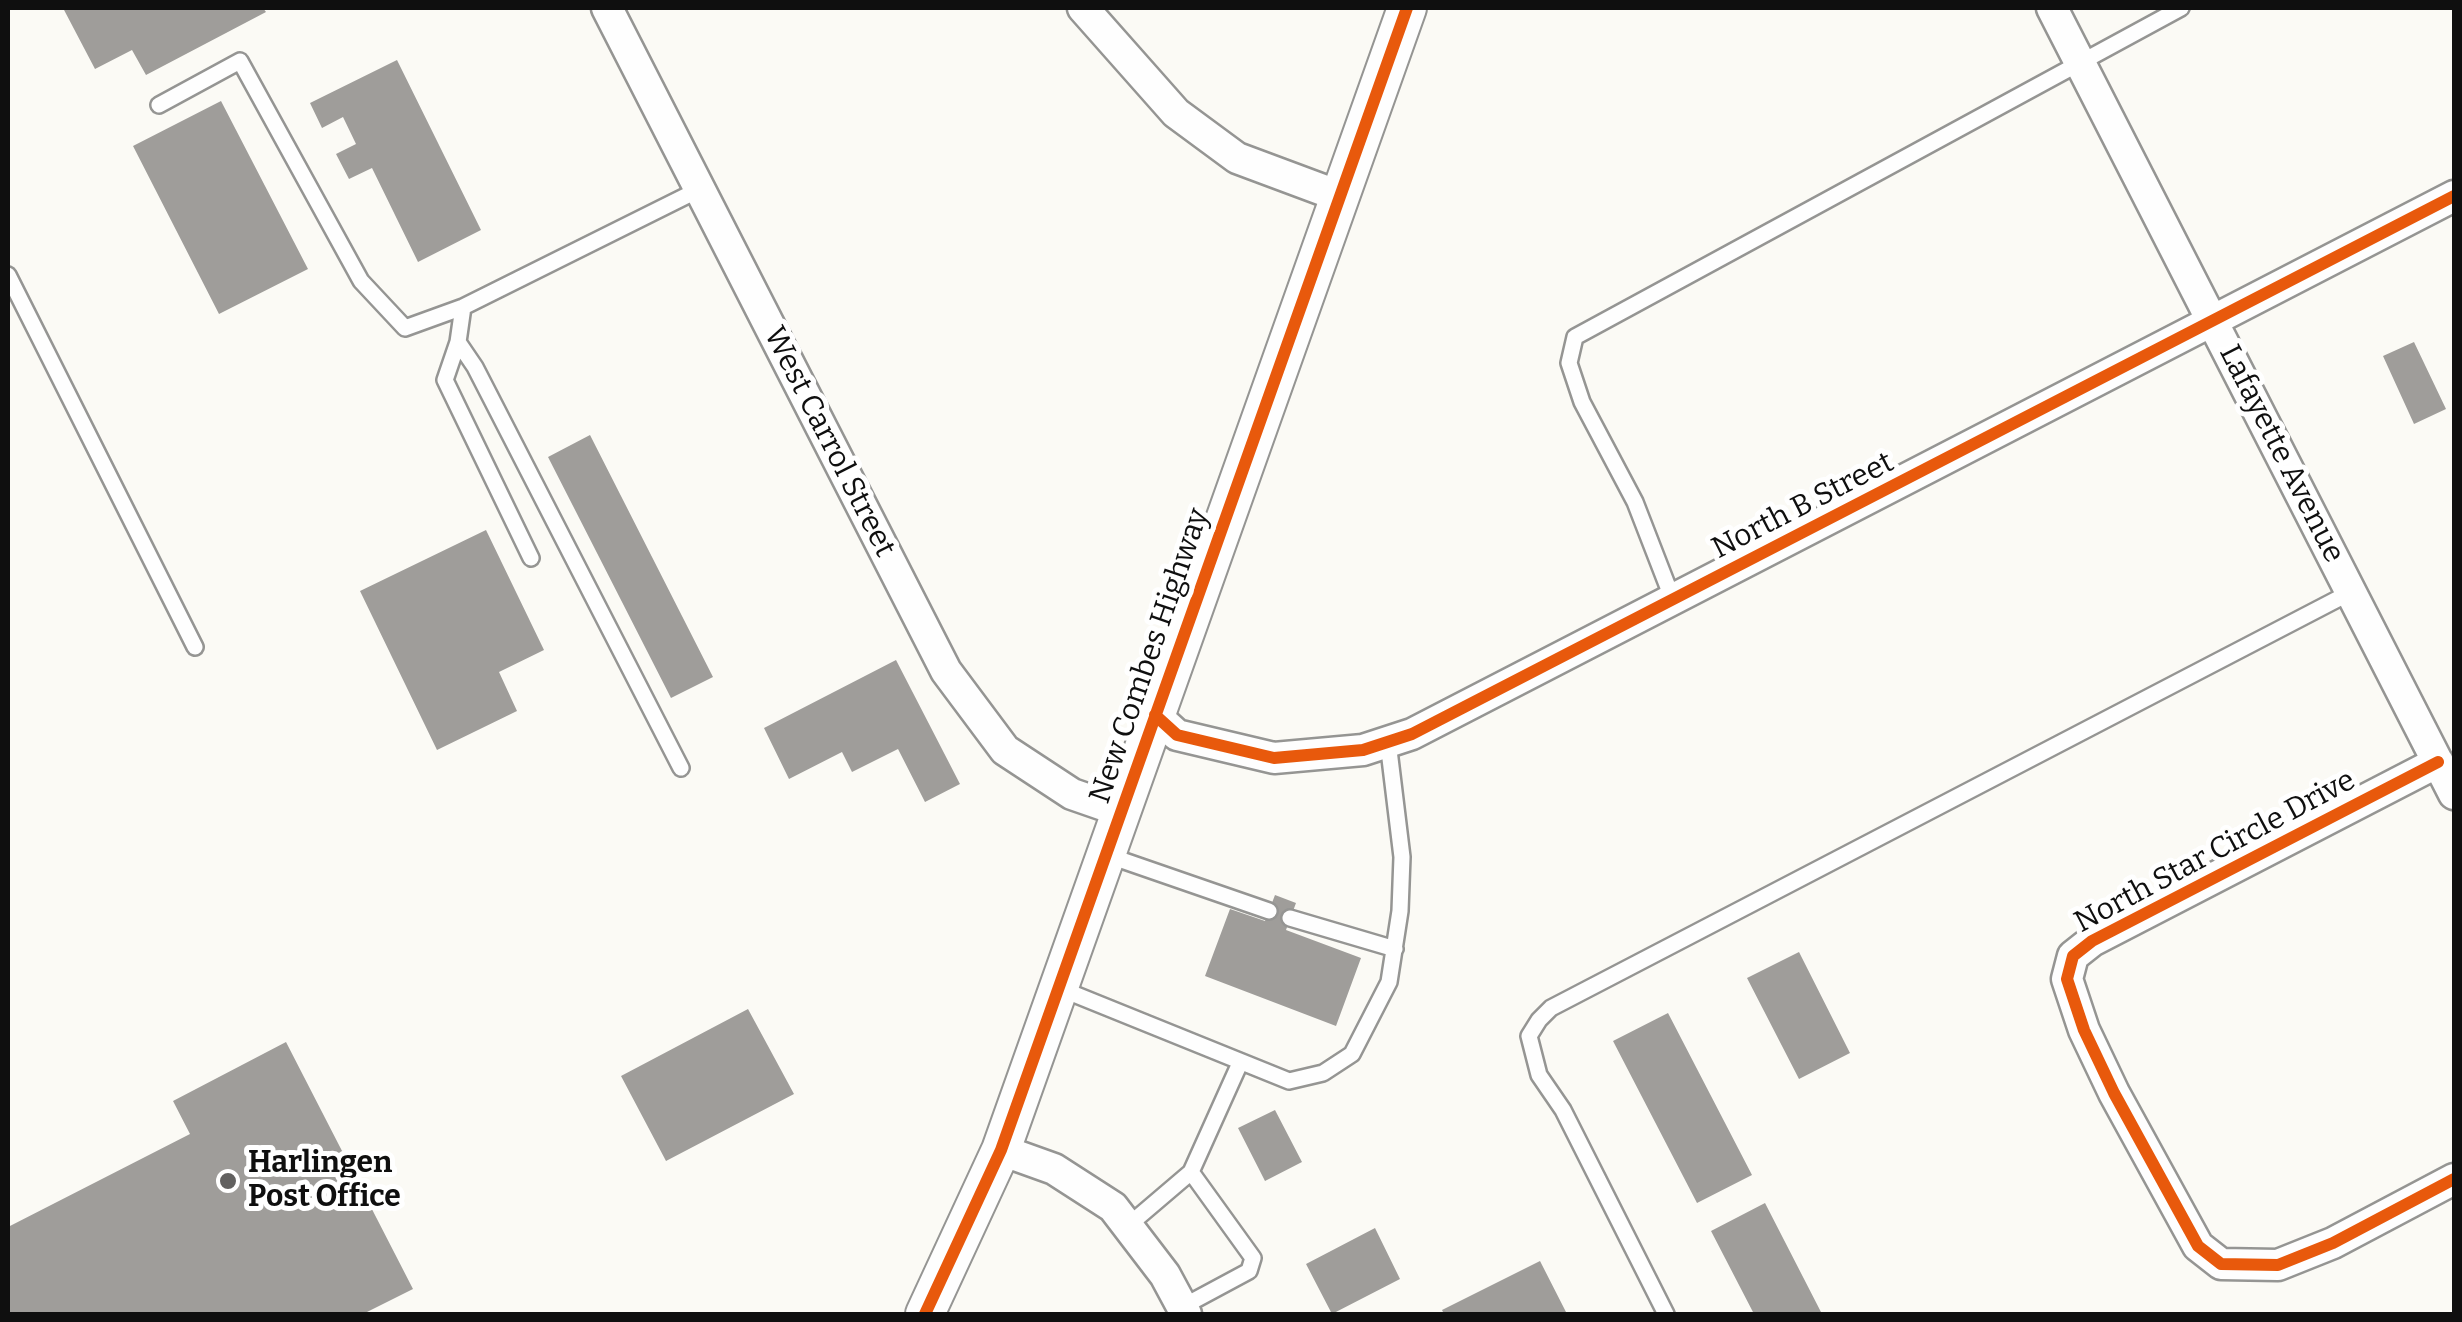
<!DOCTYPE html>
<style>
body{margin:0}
#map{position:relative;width:2462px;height:1322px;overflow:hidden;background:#fbfaf5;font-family:Bitter,serif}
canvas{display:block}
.frame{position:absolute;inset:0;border:10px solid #0f0f0f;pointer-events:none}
</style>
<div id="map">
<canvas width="2462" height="1322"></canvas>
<div class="frame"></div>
</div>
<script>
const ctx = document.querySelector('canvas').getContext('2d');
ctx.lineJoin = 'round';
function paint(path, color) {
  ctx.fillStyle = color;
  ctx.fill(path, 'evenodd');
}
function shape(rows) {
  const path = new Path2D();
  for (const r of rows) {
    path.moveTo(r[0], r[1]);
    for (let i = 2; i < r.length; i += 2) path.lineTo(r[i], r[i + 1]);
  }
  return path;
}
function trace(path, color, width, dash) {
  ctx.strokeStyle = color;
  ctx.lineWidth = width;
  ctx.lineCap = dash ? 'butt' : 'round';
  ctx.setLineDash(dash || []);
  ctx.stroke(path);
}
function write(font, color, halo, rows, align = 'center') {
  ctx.font = font + ' Bitter,serif';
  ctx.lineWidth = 10;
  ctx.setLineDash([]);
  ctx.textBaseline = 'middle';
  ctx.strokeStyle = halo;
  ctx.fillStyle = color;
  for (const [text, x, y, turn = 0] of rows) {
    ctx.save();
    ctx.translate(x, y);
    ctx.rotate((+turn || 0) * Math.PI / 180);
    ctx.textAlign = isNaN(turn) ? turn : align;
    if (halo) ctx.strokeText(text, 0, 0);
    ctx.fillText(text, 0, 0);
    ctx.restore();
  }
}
const building = shape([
 [63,8,263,8,266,12,146,75,132,50,95,69],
 [397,60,481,230,418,262,372,168,349,179,336,154,356,144,343,117,322,128,310,103],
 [221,101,308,269,219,314,133,146],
 [2414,342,2446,409,2414,424,2383,356],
 [590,435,713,677,671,698,548,457],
 [486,530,544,650,499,672,517,711,437,750,360,591],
 [896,660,960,784,925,802,898,749,852,772,842,752,789,779,764,728],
 [1275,895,1296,903,1286,930,1361,958,1336,1026,1205,976,1230,909,1265,921],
 [1799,952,1850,1053,1799,1079,1747,978],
 [748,1009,794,1094,666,1161,621,1076],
 [1668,1013,1752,1175,1697,1203,1613,1041],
 [286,1042,413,1289,363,1314,8,1314,8,1227,190,1134,173,1101],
 [1275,1110,1302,1162,1265,1181,1238,1128],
 [1765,1203,1822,1314,1754,1314,1711,1231],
 [1375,1228,1400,1279,1332,1314,1306,1264],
 [1540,1261,1566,1312,1444,1314,1442,1310]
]);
const service = shape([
 [159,105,240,61,361,281,405,328,463,307,700,189],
 [8,275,195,647],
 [463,307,458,342,475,367,681,768],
 [458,342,445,380,531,558],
 [1673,600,1635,502,1582,402,1569,363,1575,337,2181,8],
 [1107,855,1269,911],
 [1290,918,1395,949],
 [1059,988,1289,1081,1323,1073,1352,1054,1389,982,1400,911,1402,857,1388,742],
 [1130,1224,1191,1172,1240,1063],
 [1182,1307,1249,1271,1253,1258,1191,1172],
 [1666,1314,1563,1110,1539,1075,1529,1036,1539,1020,1551,1008,2351,592]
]);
const minor = shape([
 [607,8,946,671,1005,750,1072,794,1121,811],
 [1083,8,1176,113,1237,158,1339,196],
 [2052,8,2454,794],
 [1155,715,1177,735,1274,758,1363,750,1412,734,2454,196],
 [2438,762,2092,941,2073,956,2067,979,2084,1030,2114,1093,2198,1246,2221,1264,2278,1265,2333,1243,2454,1179],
 [1001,1150,1054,1169,1113,1207,1165,1275,1186,1314]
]);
const tertiary = shape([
 [925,1314,1001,1150,1407,8]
]);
const cycleway = shape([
 [1155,715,1177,735,1274,758,1363,750,1412,734,2454,196],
 [2438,762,2092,941,2073,956,2067,979,2084,1030,2114,1093,2198,1246,2221,1264,2278,1265,2333,1243,2454,1179],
 [925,1314,1001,1150,1407,8]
]);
const markers = [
 [228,1181,10,"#626160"]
];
const streetNames = [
 ["West Carrol Street",829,442,63],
 ["Lafayette Avenue",2281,454,63],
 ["North B Street",1803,506,-27],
 ["New Combes Highway",1150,656,-71],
 ["North Star Circle Drive",2215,852,-28]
];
const poiNames = [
 ["Harlingen",248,1164],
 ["Post Office",248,1198]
];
paint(building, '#9f9d9a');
trace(service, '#959593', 20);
trace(minor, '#959593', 35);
trace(tertiary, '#959593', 42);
trace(service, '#fefefe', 15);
trace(minor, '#fefefe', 30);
trace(tertiary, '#fefefe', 38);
trace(cycleway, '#e8590c', 12);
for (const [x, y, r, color] of markers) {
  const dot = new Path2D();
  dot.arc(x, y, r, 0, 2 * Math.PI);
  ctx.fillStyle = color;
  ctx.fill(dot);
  trace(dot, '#fff', 4);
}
write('30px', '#0f0f0f', '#fff', streetNames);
write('bold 30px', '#0f0f0f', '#fff', poiNames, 'left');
</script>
